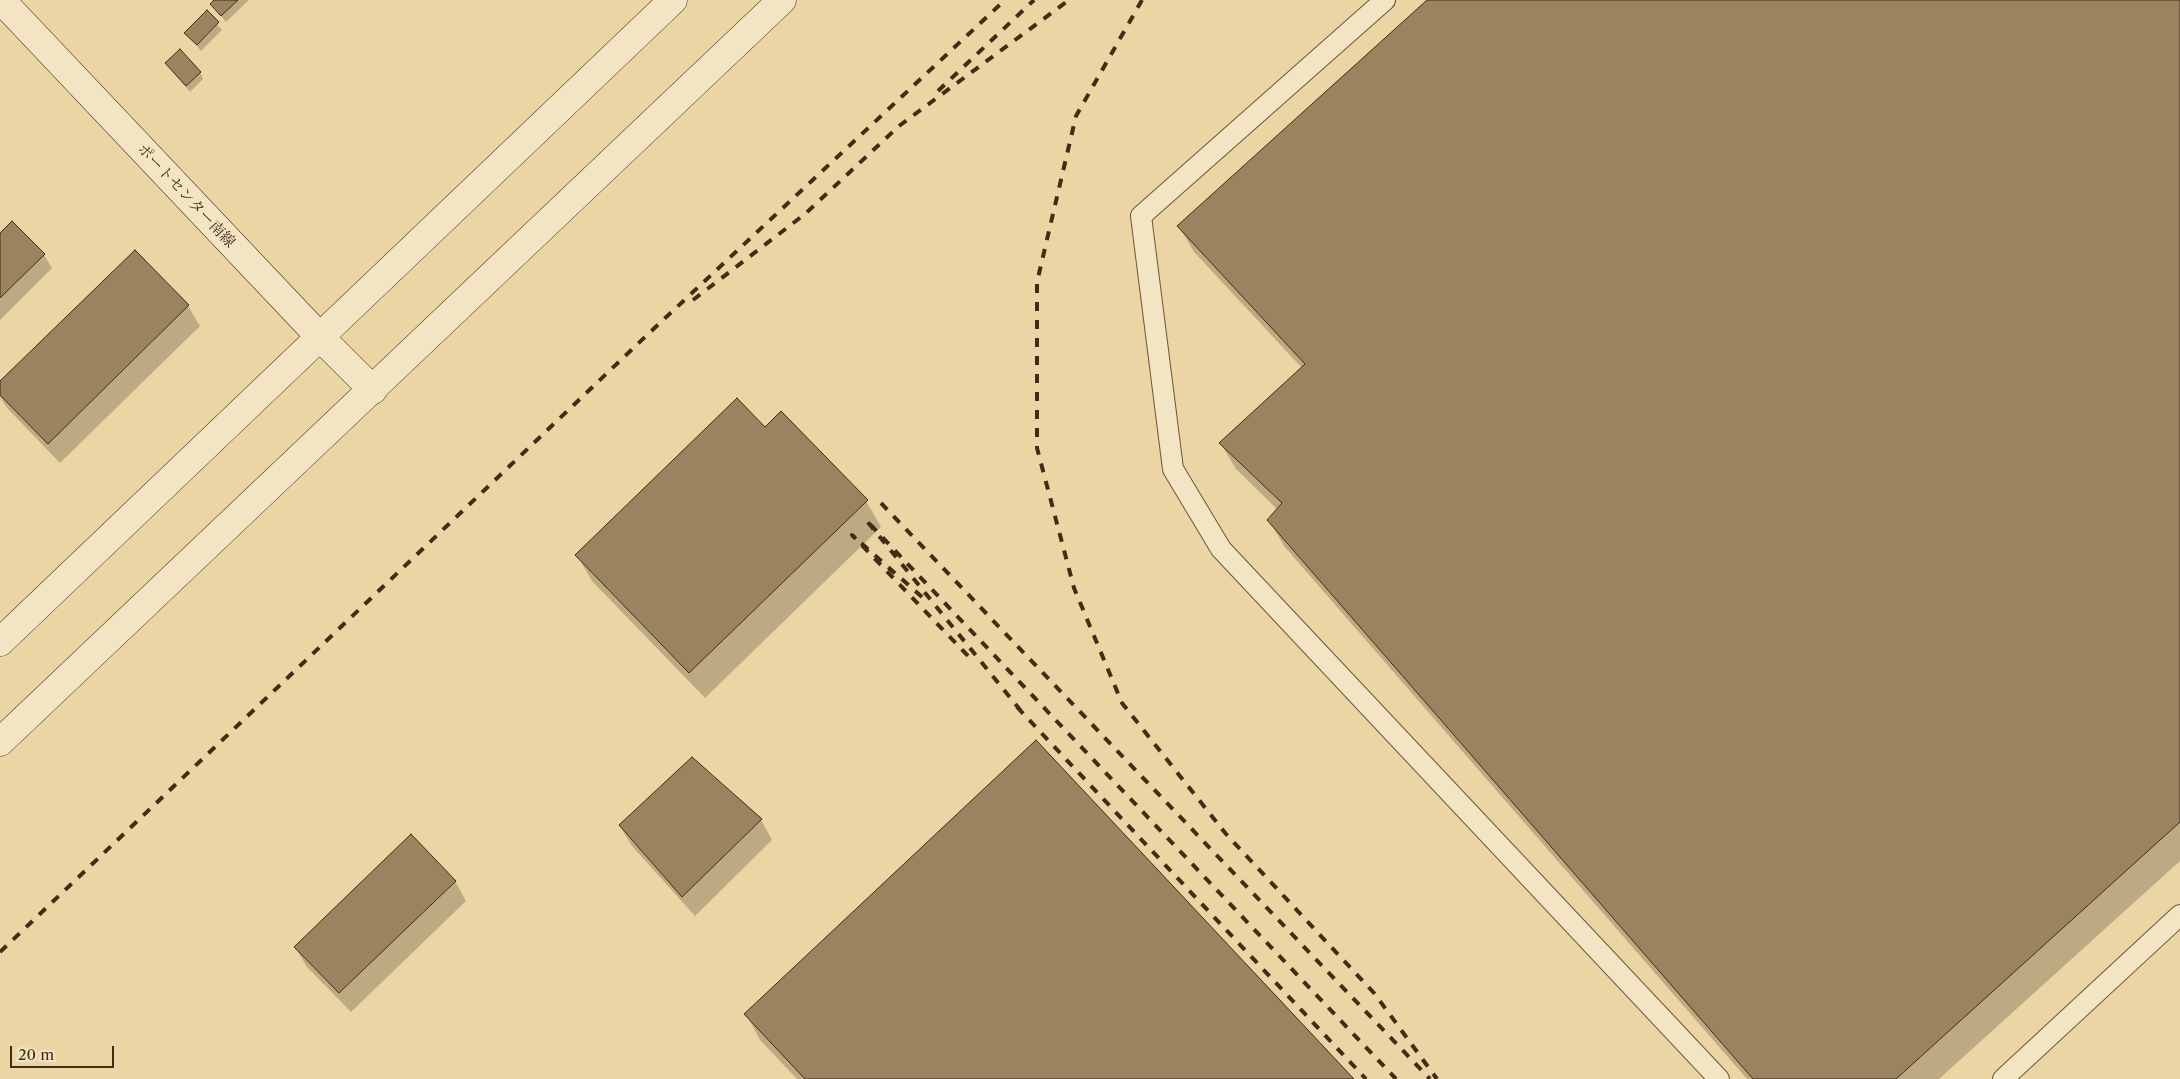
<!DOCTYPE html>
<meta charset="utf-8">
<style>
body{margin:0}
#map{position:relative;width:2180px;height:1079px;overflow:hidden;background:#ecd5a4;font-family:"Libre Caslon Text",serif}
canvas{display:block}
.scale{position:absolute;left:10px;top:1046px;width:104px;height:22px;box-sizing:border-box;border:2px solid #432b14;border-top:0;padding-left:6px;font-size:15px;line-height:18px;white-space:nowrap;color:#432b14;-webkit-text-stroke:4px #f3e4c4;paint-order:stroke}
</style>
<div id="map">
<canvas width="2180" height="1079"></canvas>
<div class="scale">20 m</div>
</div>
<script>
const ctx = document.querySelector('canvas').getContext('2d');
ctx.lineJoin = 'round';
function paint(path, color) {
  ctx.fillStyle = color;
  ctx.fill(path, 'evenodd');
}
function shape(rows) {
  const path = new Path2D();
  for (const r of rows) {
    path.moveTo(r[0], r[1]);
    for (let i = 2; i < r.length; i += 2) path.lineTo(r[i], r[i + 1]);
  }
  return path;
}
function trace(path, color, width, dash) {
  ctx.strokeStyle = color;
  ctx.lineWidth = width;
  ctx.lineCap = dash ? 'butt' : 'round';
  ctx.setLineDash(dash || []);
  ctx.stroke(path);
}
function write(font, color, halo, rows, align = 'center') {
  ctx.font = font + ' "Libre Caslon Text","Noto Serif JP",serif';
  ctx.lineWidth = 5;
  ctx.setLineDash([]);
  ctx.textBaseline = 'middle';
  ctx.strokeStyle = halo;
  ctx.fillStyle = color;
  for (const [text, x, y, turn = 0] of rows) {
    ctx.save();
    ctx.translate(x, y);
    ctx.rotate((+turn || 0) * Math.PI / 180);
    ctx.textAlign = isNaN(turn) ? turn : align;
    if (halo) ctx.strokeText(text, 0, 0);
    ctx.fillText(text, 0, 0);
    ctx.restore();
  }
}
const shadow = shape([
 [216,0,249,0,226,22,211,4],
 [1428,0,2180,0,2180,861,1939,1079,1747,1079,1284,546,1269,520,1278,510,1236,469,1221,444,1302,368,1194,252,1179,226],
 [207,12,222,30,201,51,186,33],
 [166,64,200,72,203,79,190,92],
 [0,235,44,255,52,268,0,320],
 [135,252,188,306,200,326,60,463,7,408,0,397,0,383],
 [866,501,881,527,705,698,592,581,577,555],
 [761,820,772,840,695,916,632,846,620,826],
 [455,881,466,901,351,1012,307,967,295,947],
 [746,1014,1353,1079,797,1079,760,1040]
]);
const building = shape([
 [214,0,238,0,221,16,210,4,214,0],
 [1427,0,2180,0,2180,822,1896,1079,1753,1079,1267,520,1282,503,1219,443,1305,364,1177,226,1427,0],
 [207,10,219,22,197,45,184,33,207,10],
 [180,49,201,72,186,86,165,63,180,49],
 [12,221,45,254,0,298,0,233,12,221],
 [135,250,189,305,48,444,0,395,0,381,135,250],
 [737,398,765,427,781,411,868,500,689,673,575,555,737,398],
 [1036,740,1354,1079,805,1079,744,1014,1036,740],
 [692,757,762,819,682,897,619,825,692,757],
 [411,834,456,881,339,993,294,947,411,834]
]);
const lane = shape([
 [1385,0,1141,216,1173,469,1221,549,1719,1079],
 [2003,1079,2180,915]
]);
const secondary = shape([
 [1,0,320,337,373,390],
 [0,642,673,0],
 [0,742,782,0]
]);
const rail = shape([
 [1142,0,1076,116,1037,282,1037,448,1074,588,1122,703,1226,834,1374,993,1437,1079],
 [938,91,1034,0],
 [693,300,805,214,899,126,1069,0],
 [881,503,1430,1079],
 [922,597,852,535,972,660],
 [1017,707,1366,1079],
 [1021,711,866,520,1396,1079],
 [0,952,646,336,1005,0]
]);
const streetNames = [
 ["ポートセンター南線",186,196,47]
];
paint(shadow, '#0003');
paint(building, '#9b835f');
trace(building, '#432b14', 1);
trace(lane, '#6d5638', 22);
trace(secondary, '#432b14', 29);
trace(lane, '#f3e4c4', 20);
trace(secondary, '#f3e4c4', 28);
trace(rail, '#432b14', 4, [9, 9]);
write('15px', '#432b14', '#f3e4c4', streetNames);
</script>
